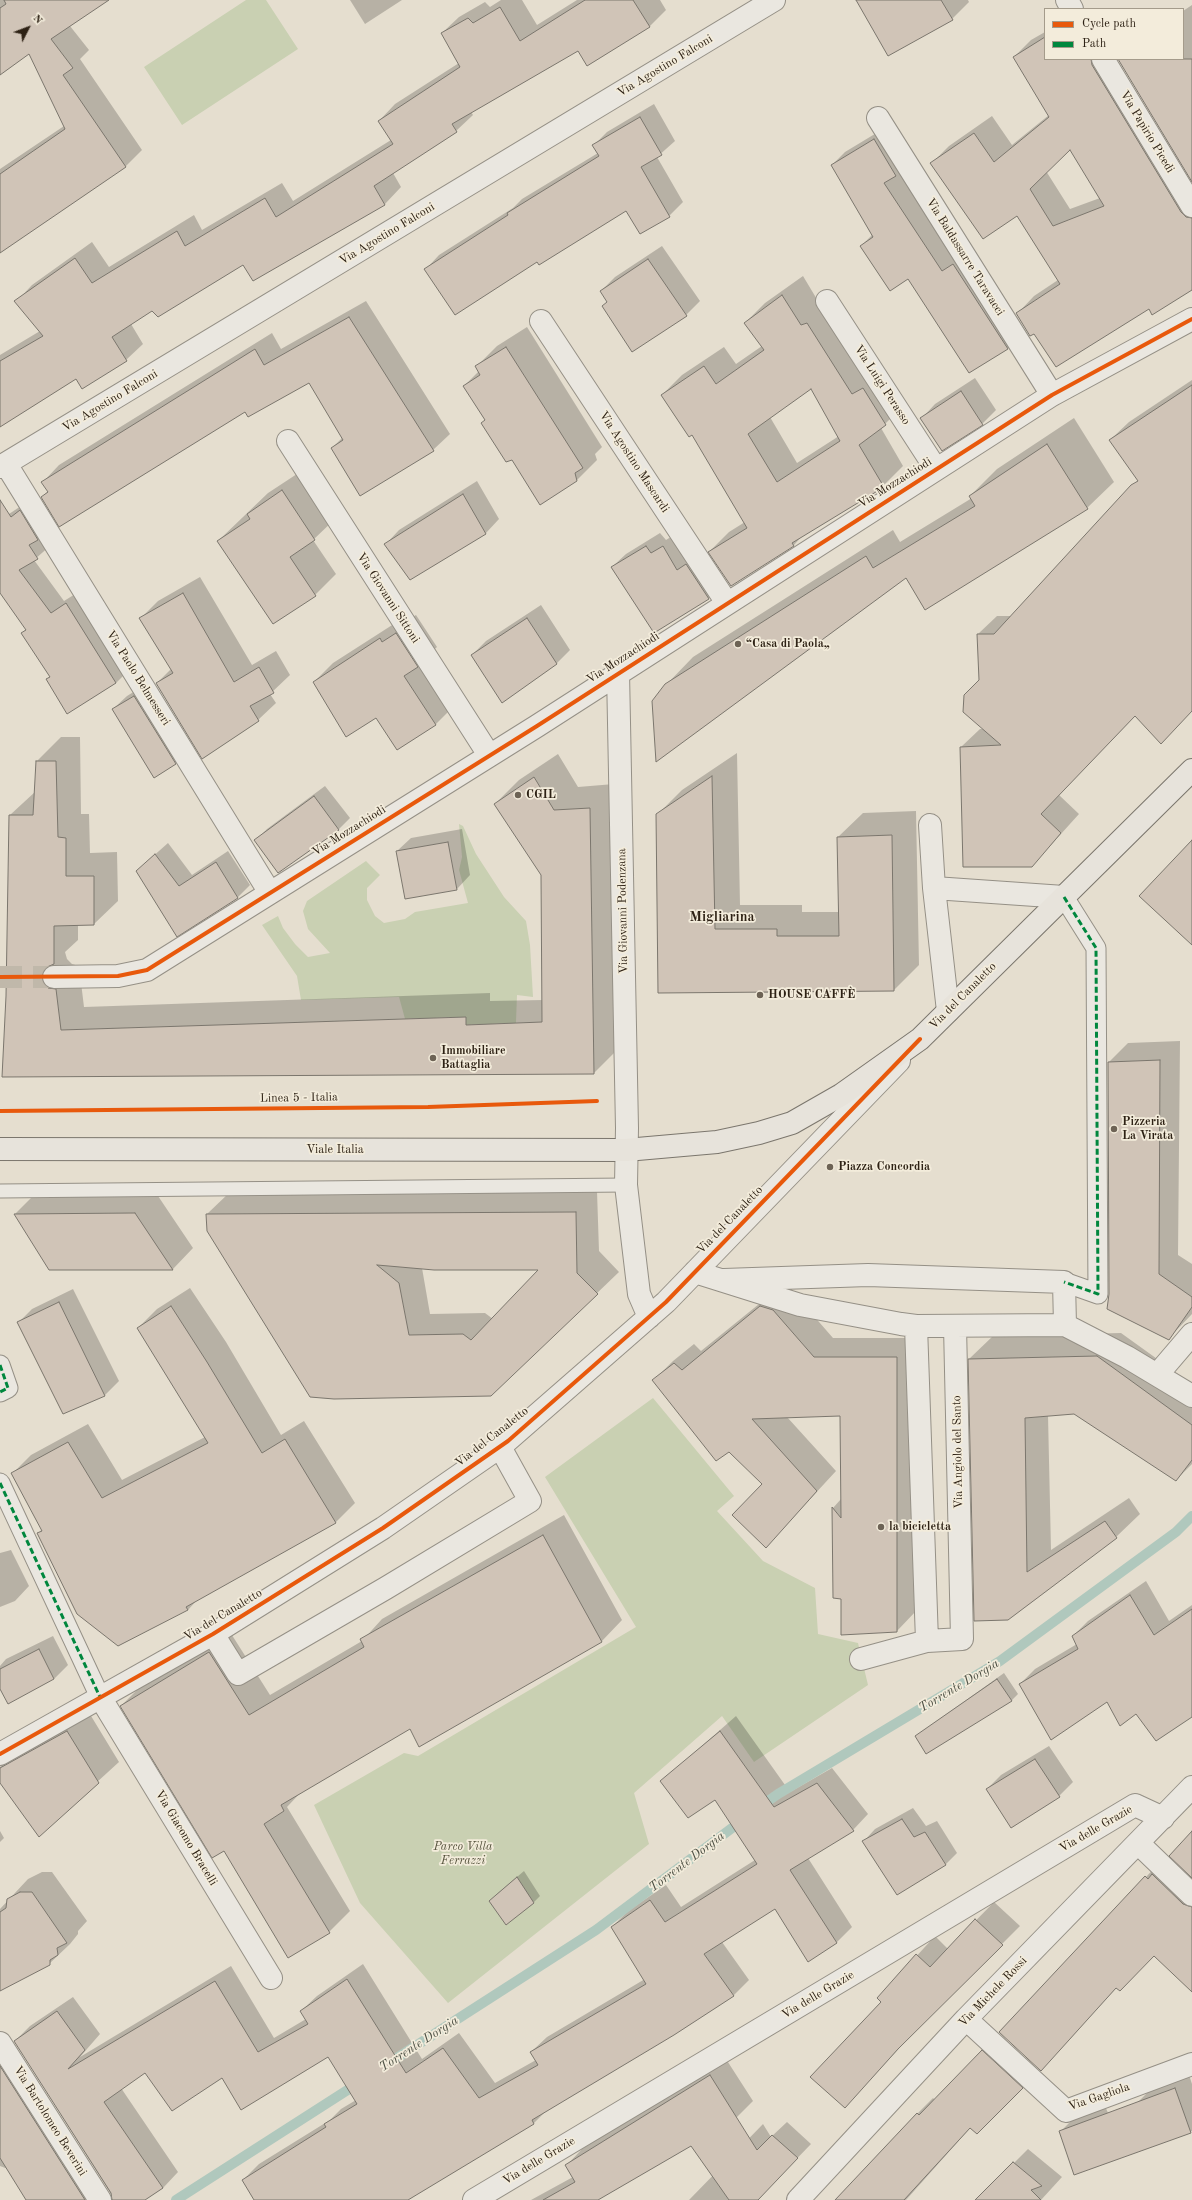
<!DOCTYPE html>
<meta charset="utf-8">
<style>
body{margin:0}
#map{position:relative;width:1192px;height:2200px;overflow:hidden;background:#e5decf;font-family:"Old Standard TT",serif}
canvas{display:block}
.legend{position:absolute;left:1044px;top:8px;width:140px;height:52px;box-sizing:border-box;background:#f3ecdb;border:1px solid #a49b8b;margin:0;padding:5px 7px;list-style:none;font-size:12px;color:#2d2114}
.legend li{display:flex;align-items:center;gap:8px;height:20px}
.legend b{width:20px;border:1px solid #a49b8b}
.north{position:absolute;left:8px;top:8px;width:40px;height:40px;-webkit-text-stroke:3px #f3ecdb;paint-order:stroke;rotate:48deg;font-size:11px;font-weight:700;line-height:16px;text-align:center;color:#2d2114}
.north::after{content:'';display:block;margin:auto;width:14px;height:18px;background:#2d2114;clip-path:polygon(50% 0,100% 100%,50% 72%,0 100%)}
</style>
<div id="map">
<canvas width="1192" height="2200"></canvas>
<ul class="legend">
<li><b style="height:5px;background:#e8590c"></b>Cycle path</li>
<li><b style="height:5px;background:#00873e"></b>Path</li>
</ul>
<div class="north">N</div>
</div>
<script>
const ctx = document.querySelector('canvas').getContext('2d');
ctx.lineJoin = 'round';
function paint(path, color) {
  ctx.fillStyle = color;
  ctx.fill(path, 'evenodd');
}
function shape(rows) {
  const path = new Path2D();
  for (const r of rows) {
    path.moveTo(r[0], r[1]);
    for (let i = 2; i < r.length; i += 2) path.lineTo(r[i], r[i + 1]);
  }
  return path;
}
function trace(path, color, width, dash) {
  ctx.strokeStyle = color;
  ctx.lineWidth = width;
  ctx.lineCap = dash ? 'butt' : 'round';
  ctx.setLineDash(dash || []);
  ctx.stroke(path);
}
function write(font, color, halo, rows, align = 'center') {
  ctx.font = font + ' "Old Standard TT",serif';
  ctx.lineWidth = 3.5;
  ctx.setLineDash([]);
  ctx.textBaseline = 'middle';
  ctx.strokeStyle = halo;
  ctx.fillStyle = color;
  for (const [text, x, y, turn = 0] of rows) {
    ctx.save();
    ctx.translate(x, y);
    ctx.rotate((+turn || 0) * Math.PI / 180);
    ctx.textAlign = isNaN(turn) ? turn : align;
    if (halo) ctx.strokeText(text, 0, 0);
    ctx.fillText(text, 0, 0);
    ctx.restore();
  }
}
const green = shape([
 [246,0,266,0,298,49,182,125,144,67],
 [459,824,463,826,476,854,504,897,526,921,530,945,533,997,517,995,516,1023,466,1025,466,1017,405,1019,399,997,301,1000,297,976,262,925,278,916,283,928,295,944,308,957,330,953,308,929,303,911,307,901,366,861,380,875,367,888,367,900,375,916,384,923,405,919,415,912,468,903,459,870,462,857],
 [653,1398,734,1496,717,1511,763,1561,815,1588,818,1634,858,1643,868,1685,754,1762,722,1716,634,1793,649,1844,448,2003,360,1903,314,1805,404,1753,418,1756,636,1627,545,1477]
]);
const shadow = shape([
 [0,0,107,0,70,26,89,50,80,59,142,150,126,166,0,251,0,169,64,126,30,53,0,73],
 [350,0,402,0,365,24],
 [501,0,522,0,537,25,577,0,660,0,666,10,649,27,578,49,471,112,473,115,456,131,393,173,401,187,385,204,333,235,332,233,244,263,152,310,131,324,143,344,126,360,76,377,0,426,0,355,40,331,16,302,32,285,92,242,109,267,194,215,202,230,282,183,293,201,391,140,379,121,395,104,459,63,442,33,459,17,485,2,490,7],
 [857,0,968,0,969,2,952,19],
 [1192,5,1192,180,1119,59,1183,59,1183,11],
 [1045,32,1045,59,1116,59,1192,185,1192,290,1149,308,1034,333,1017,314,1034,296,1058,280,1017,215,932,163,949,146,992,116,1012,145,1049,115,1014,57,1031,40],
 [1070,148,1100,198,1070,209,1046,171],
 [654,104,675,141,657,157,683,202,669,216,626,210,537,260,426,269,439,255,513,208,522,199,598,153,593,146,607,132],
 [888,126,1021,335,1008,348,969,372,908,278,861,246,872,235,832,165,845,152],
 [662,246,700,301,686,315,633,351,603,306,608,301,601,291,615,277],
 [803,276,821,306,905,404,881,428,903,466,883,486,804,534,794,545,731,585,709,552,729,532,745,522,692,433,662,395,682,375,724,347,736,364,762,346,745,323,765,303],
 [812,387,839,436,797,463,770,417],
 [366,301,450,434,433,450,332,448,342,438,309,381,42,497,48,491,43,482,59,465,272,333,281,349],
 [527,327,602,447,595,454,597,460,577,480,513,459,482,423,485,420,464,386,479,371,476,367,497,346],
 [975,378,996,410,982,424,942,450,922,418,935,404],
 [1192,380,1192,711,1136,715,1059,795,1079,814,1032,866,961,747,980,729,984,729,978,634,997,616,1012,616,1138,480,1110,440,1129,422],
 [1074,418,1114,482,1087,508,906,576,666,685,693,657,893,530,900,542,972,498,970,496,997,469],
 [303,470,335,519,313,540,336,574,315,595,273,623,218,541,268,493],
 [477,481,499,519,486,533,410,579,386,544,399,530],
 [33,498,51,545,34,560,64,601,80,591,129,670,116,683,67,713,47,679,50,676,22,633,26,629,0,591,0,520],
 [660,533,666,540,677,533,723,585,709,598,654,631,612,567,626,554],
 [200,577,252,665,276,651,290,675,270,694,276,703,258,720,203,758,157,683,172,668,141,618,158,601],
 [541,605,570,650,556,664,472,655,486,641],
 [416,615,437,647,425,658,455,705,436,724,397,749,377,717,314,682,333,663,400,620,402,623],
 [148,683,189,749,175,763,113,709,127,696],
 [61,737,80,737,81,814,89,814,90,853,117,852,118,901,94,924,78,925,78,940,65,952,67,959,72,964,79,966,84,1007,490,993,490,1001,543,1000,542,875,495,804,519,780,558,754,578,787,614,784,618,1049,594,1073,3,1076,7,996,10,815,36,791,37,761],
 [737,753,740,905,802,905,802,912,840,912,838,837,863,813,916,811,919,965,894,990,659,992,657,815,682,790],
 [325,786,350,818,339,829,278,872,256,840,267,829],
 [462,829,470,875,457,889,397,851,411,838],
 [168,843,192,875,228,851,250,885,237,898,177,935,150,859],
 [1180,1041,1178,1255,1192,1264,1192,1314,1169,1338,1110,1294,1109,1062,1128,1043],
 [597,1191,599,1251,619,1272,491,1395,207,1214,229,1193],
 [422,1268,541,1269,493,1319,485,1313,430,1314],
 [156,1193,193,1248,173,1269,50,1269,15,1214,35,1194],
 [780,1287,792,1291,833,1338,915,1338,916,1611,897,1631,842,1598,834,1597,833,1508,841,1499,841,1415,787,1417,836,1471,766,1547,764,1484,654,1380,673,1361,694,1344,701,1351],
 [190,1288,226,1342,281,1435,304,1421,355,1503,336,1522,197,1600,188,1610,38,1534,42,1529,12,1474,31,1455,88,1424,122,1480,205,1437,138,1328,157,1309],
 [73,1289,119,1381,105,1395,63,1413,18,1323,32,1309],
 [1121,1333,1192,1384,1192,1464,1176,1480,1075,1413,1048,1415,1051,1550,1129,1498,1140,1514,1116,1537,1008,1619,969,1359,993,1336],
 [564,1515,622,1620,602,1641,419,1745,410,1728,302,1791,287,1807,350,1911,329,1932,224,1850,121,1706,142,1685,230,1632,270,1695,362,1641,382,1619],
 [11,1550,29,1586,15,1601,0,1607,0,1553],
 [1146,1581,1169,1621,1192,1605,1192,1715,1136,1713,1107,1700,1020,1684,1035,1669,1077,1644,1073,1636,1088,1621],
 [53,1636,68,1665,54,1679,0,1687,0,1666,6,1659],
 [1004,1673,1018,1694,1011,1701,916,1736],
 [88,1711,119,1762,39,1835,0,1781,0,1767,14,1753],
 [736,1716,790,1792,832,1768,868,1814,853,1830,808,1858,852,1927,837,1942,808,1961,775,1908,722,1942,749,1980,733,1996,548,2109,534,2123,404,2200,256,2200,243,2180,259,2164,330,2120,341,2109,356,2100,329,2056,223,2077,145,2071,121,2088,178,2172,163,2188,143,2200,27,2200,8,2169,0,2166,0,2046,110,2196,112,2196,15,2041,30,2026,73,1997,100,2034,80,2057,231,1966,274,2038,306,2019,301,2011,317,1996,363,1964,422,2059,459,2033,495,2083,536,2060,531,2052,547,2037,645,1979,612,1927,628,1911,666,1885,681,1907,755,1860,715,1798,662,1781],
 [1049,1746,1073,1782,1059,1796,1011,1827,987,1789,1001,1775],
 [913,1808,926,1826,937,1821,957,1853,945,1865,864,1841,875,1829],
 [0,1831,4,1838,0,1842],
 [1160,1862,1192,1883,1192,1990,1154,1954,1117,1987,1055,2055,1146,1877],
 [524,1871,540,1896,534,1902,497,1894],
 [42,1872,52,1872,87,1921,78,1931,78,1934,70,1944,49,1964,0,1969,0,1909,28,1879],
 [994,1902,1020,1926,915,2031,845,2107,883,2002,878,1998,935,1936,948,1949],
 [998,2036,1037,2072,977,2132,971,2127,906,2200,837,2200,917,2114,933,2098,935,2100],
 [726,2059,753,2101,736,2118,596,2200,531,2200,573,2177,566,2166,582,2149],
 [1189,2075,1192,2084,1192,2131,1155,2145,1137,2103,1151,2089],
 [1105,2106,1123,2148,1060,2132,1074,2118],
 [787,2122,811,2144,757,2200,689,2200,763,2124,771,2137],
 [1028,2149,1062,2177,1041,2200,977,2200]
]);
const stream = shape([
 [758,1808,778,1794,1000,1661,1176,1532,1192,1516],
 [386,2065,596,1930,744,1819],
 [176,2200,360,2082]
]);
const building = shape([
 [4,0,109,0,51,39,73,68,63,75,126,167,0,253,0,174,65,129,29,54,0,75,0,8,6,4,4,0],
 [585,0,633,0,650,27,587,66,578,51,452,124,457,132,374,186,385,205,253,281,243,265,158,317,152,311,112,337,127,361,82,389,76,379,0,427,0,361,43,336,14,301,75,258,92,283,177,231,185,246,265,198,276,217,393,144,378,121,460,67,441,33,468,18,473,23,500,7,520,41,585,0],
 [856,0,941,0,953,20,888,56,856,0],
 [1045,37,1045,59,1091,59,1092,65,1181,212,1186,217,1192,218,1192,290,1152,315,1149,309,1056,367,1034,334,1030,336,1016,313,1060,284,1017,216,983,239,930,163,974,133,994,162,1049,117,1013,57,1045,37],
 [1070,150,1104,206,1053,226,1030,189,1070,150],
 [1118,59,1192,59,1192,182,1118,59],
 [640,117,662,155,641,167,670,217,640,234,626,211,539,265,537,262,455,315,424,269,508,215,507,213,599,156,592,145,640,117],
 [874,139,896,176,884,183,942,271,953,264,1008,349,969,373,908,279,890,291,860,246,873,237,831,165,874,139],
 [648,259,687,316,632,352,602,306,607,302,600,291,648,259],
 [782,295,801,325,807,323,852,394,863,388,886,425,859,445,884,487,792,543,794,546,731,586,708,552,747,528,692,435,689,437,661,395,704,366,716,384,764,350,744,323,782,295],
 [811,389,840,441,777,482,748,434,811,389],
 [349,317,434,451,360,496,331,448,343,440,309,383,248,417,245,412,59,527,41,497,48,492,41,482,255,349,264,365,349,317],
 [506,347,583,468,575,473,577,481,540,505,512,460,506,462,481,423,485,420,463,386,480,375,475,366,506,347],
 [1192,385,1192,711,1161,744,1135,716,1041,814,1061,833,1032,867,963,867,960,747,1001,745,963,712,964,695,979,680,977,634,994,634,1131,485,1138,481,1109,440,1192,385],
 [961,391,983,425,942,451,920,418,961,391],
 [1047,444,1088,509,925,610,906,578,656,762,652,701,665,684,866,556,873,568,975,506,969,496,1047,444],
 [282,490,315,540,290,557,316,596,273,624,217,541,250,519,247,514,282,490],
 [463,494,486,534,410,580,384,544,463,494],
 [0,500,11,517,20,510,38,540,29,545,38,559,19,570,51,613,66,603,116,683,67,714,46,679,50,677,21,633,26,630,0,593,0,500],
 [646,546,651,553,663,546,677,570,686,564,709,599,654,633,611,567,646,546],
 [183,593,234,682,259,667,274,693,250,706,259,721,202,759,156,683,173,673,139,618,183,593],
 [527,618,557,664,502,703,471,655,527,618],
 [396,633,418,667,404,676,436,725,397,750,376,718,346,737,313,682,380,638,382,642,396,633],
 [134,696,176,764,154,778,112,709,134,696],
 [36,761,56,761,58,837,66,838,66,876,94,876,94,925,54,926,54,964,47,967,42,977,43,983,48,988,56,989,61,1030,466,1017,466,1025,542,1022,541,875,494,804,534,777,554,810,590,808,594,1074,2,1077,6,996,9,815,33,815,36,761],
 [712,776,715,929,777,929,777,936,839,936,837,837,892,835,894,991,658,993,656,814,712,776],
 [314,796,339,830,278,873,254,840,314,796],
 [1192,840,1192,945,1139,896,1192,840],
 [448,842,457,890,405,899,396,851,448,842],
 [155,854,179,886,216,862,238,898,177,937,136,871,155,854],
 [1160,1060,1159,1274,1192,1297,1192,1307,1169,1340,1107,1309,1109,1294,1108,1062,1160,1060],
 [576,1212,577,1273,598,1294,491,1396,334,1399,310,1397,207,1231,206,1214,576,1212],
 [377,1265,434,1270,538,1270,471,1340,463,1334,409,1335,399,1283,377,1265],
 [135,1213,173,1270,49,1270,14,1214,135,1213],
 [59,1302,105,1396,63,1414,17,1322,59,1302],
 [171,1306,207,1362,262,1453,285,1439,336,1523,186,1607,188,1610,118,1646,77,1614,37,1533,42,1531,11,1473,68,1442,102,1498,208,1443,137,1328,171,1306],
 [760,1306,773,1310,814,1357,897,1357,897,1632,841,1635,841,1599,833,1598,832,1507,841,1518,840,1416,752,1419,817,1491,766,1548,732,1515,762,1484,729,1452,716,1461,652,1380,674,1363,682,1370,760,1306],
 [1097,1356,1192,1425,1192,1460,1176,1481,1074,1414,1025,1418,1027,1572,1105,1521,1117,1538,1008,1620,974,1621,968,1359,1097,1356],
 [543,1535,602,1642,419,1747,410,1729,281,1805,284,1811,264,1824,330,1933,288,1958,224,1851,212,1858,120,1706,209,1652,249,1715,364,1647,360,1639,543,1535],
 [1130,1595,1154,1635,1192,1609,1192,1717,1156,1741,1136,1714,1120,1726,1107,1702,1051,1740,1019,1684,1078,1649,1072,1636,1130,1595],
 [39,1649,54,1679,8,1704,0,1689,0,1669,39,1649],
 [997,1679,1012,1701,926,1754,915,1736,997,1679],
 [67,1731,99,1783,39,1837,0,1783,0,1768,67,1731],
 [720,1731,774,1807,817,1783,854,1831,790,1870,837,1943,808,1962,775,1909,704,1954,734,1996,674,2035,532,2120,534,2124,408,2200,254,2200,242,2180,326,2127,324,2124,357,2104,328,2057,241,2110,222,2078,172,2111,145,2073,104,2102,163,2188,145,2200,112,2200,111,2193,14,2041,57,2011,85,2050,68,2069,215,1981,258,2052,308,2024,300,2011,347,1979,406,2073,443,2048,479,2098,538,2065,530,2052,646,1984,611,1927,650,1900,665,1922,757,1864,715,1800,688,1818,660,1781,720,1731],
 [1035,1759,1060,1797,1011,1828,986,1789,1035,1759],
 [902,1819,914,1837,925,1832,946,1865,897,1895,862,1841,902,1819],
 [1192,1831,1192,1878,1169,1856,1192,1831],
 [1152,1874,1183,1904,1192,1907,1192,1992,1154,1956,1120,1991,1116,1988,1041,2071,999,2032,1145,1876,1148,1879,1152,1874],
 [517,1877,534,1903,506,1925,489,1901,517,1877],
 [20,1892,32,1892,67,1943,57,1948,58,1955,50,1960,50,1965,0,1991,0,1912,6,1908,7,1899,20,1892],
 [975,1919,1003,1945,898,2049,845,2108,810,2077,881,2002,877,1998,916,1954,930,1967,975,1919],
 [982,2050,1023,2088,977,2134,970,2128,904,2200,835,2200,917,2113,919,2115,982,2050],
 [0,2066,85,2200,26,2200,0,2158,0,2066],
 [710,2075,757,2150,772,2135,798,2158,758,2200,729,2200,691,2146,598,2200,543,2200,575,2182,565,2165,710,2075],
 [1175,2088,1191,2133,1074,2175,1059,2131,1175,2088],
 [1013,2162,1042,2186,1031,2190,1041,2200,975,2200,1013,2162]
]);
const minorTunnel = shape([
 [0,977,54,977]
]);
const service = shape([
 [0,1191,626,1185]
]);
const pedestrian = shape([
 [1064,897,1096,948,1098,1294,1064,1282],
 [0,1365,8,1388,0,1392],
 [0,1483,100,1697]
]);
const minor = shape([
 [1067,0,1072,9],
 [1103,59,1192,206],
 [878,118,1052,395],
 [827,301,936,469],
 [541,321,727,603],
 [288,441,489,755],
 [6,464,270,893],
 [0,467,774,0],
 [618,672,627,1128,626,1185,639,1294,649,1317],
 [930,825,934,888],
 [54,977,118,976,147,970,537,726,1052,395,1192,319],
 [948,1011,934,888,1064,897],
 [695,1272,800,1305,901,1324,916,1326,1065,1325,1064,1282,868,1275,724,1280],
 [1065,1325,1127,1357,1192,1396],
 [916,1326,927,1641,962,1639,955,1326],
 [1157,1375,1192,1334],
 [213,1634,238,1674,386,1588,530,1501,500,1447],
 [861,1659,927,1641],
 [100,1697,271,1978],
 [0,1754,213,1634,383,1528,500,1447,666,1302,899,1061],
 [1138,1843,1192,1895],
 [966,2019,1066,2111,1192,2064],
 [0,2043,100,2200],
 [474,2200,1135,1805,1163,1818],
 [798,2200,966,2019,1192,1787]
]);
const primary = shape([
 [0,1149,626,1150,717,1142,759,1133,792,1123,841,1095,920,1039,1192,770]
]);
const quiet = shape([
 [1064,897,1096,948,1098,1294,1064,1282],
 [0,1365,8,1388,0,1392],
 [0,1483,100,1697]
]);
const cycleway = shape([
 [0,977,118,976,147,970,537,726,1052,395,1192,319],
 [0,1111,428,1107,597,1101],
 [0,1754,213,1634,383,1528,508,1441,666,1302,920,1039]
]);
const markers = [
 [738,644,4,"#6d6355"],
 [518,795,4,"#6d6355"],
 [760,995,4,"#6d6355"],
 [433,1058,4,"#6d6355"],
 [1114,1129,4,"#6d6355"],
 [830,1167,4,"#6d6355"],
 [881,1527,4,"#6d6355"]
];
const streetNames = [
 ["Via Agostino Falconi",665,66,-31],
 ["Via Papirio Picedi",1147,132,59],
 ["Via Agostino Falconi",387,234,-31],
 ["Via Baldassarre Taravacci",965,257,58],
 ["Via Luigi Perasso",882,385,57],
 ["Via Agostino Falconi",110,401,-31],
 ["Via Agostino Mascardi",634,462,57],
 ["Via Mozzachiodi",895,483,-32],
 ["Via Giovanni Sittoni",388,598,57],
 ["Via Mozzachiodi",623,658,-33],
 ["Via Paolo Belmesseri",138,678,58],
 ["Via Mozzachiodi",349,831,-32],
 ["Via Giovanni Podenzana",623,911,-91],
 ["Via del Canaletto",963,996,-45],
 ["Linea 5 - Italia",299,1098,-1],
 ["Viale Italia",335,1150],
 ["Via del Canaletto",730,1220,-46],
 ["Via del Canaletto",492,1437,-38],
 ["Via Angiolo del Santo",958,1452,-91],
 ["Via del Canaletto",223,1615,-31],
 ["Via delle Grazie",1096,1829,-30],
 ["Via Giacomo Bracelli",186,1838,59],
 ["Via Michele Rossi",993,1992,-46],
 ["Via delle Grazie",818,1995,-31],
 ["Via Gagliola",1099,2097,-19],
 ["Via Bartolomeo Beverini",50,2121,58],
 ["Via delle Grazie",539,2161,-31]
];
const poiNames = [
 ["“Casa di Paola„",746,644],
 ["CGIL",526,795],
 ["HOUSE CAFFÈ",768,995],
 ["Immobiliare",441,1051],
 ["Battaglia",441,1065],
 ["Pizzeria",1122,1122],
 ["La Virata",1122,1136],
 ["Piazza Concordia",838,1167],
 ["la bicicletta",889,1527]
];
const parkNames = [
 ["Parco Villa",463,1847],
 ["Ferrazzi",463,1861]
];
const waterNames = [
 ["Torrente Dorgia",959,1686,-31],
 ["Torrente Dorgia",687,1862,-37],
 ["Torrente Dorgia",419,2044,-33]
];
const quarterNames = [
 ["Migliarina",722,917]
];
paint(green, '#c9d0b2');
paint(shadow, '#0003');
trace(stream, '#b0c8bd', 10);
paint(building, '#d0c4b7');
trace(building, '#7b766d', 1);
trace(minorTunnel, '#c0b8aa', 22, [22, 11]);
trace(service, '#959086', 15);
trace(pedestrian, '#959086', 21);
trace(minor, '#959086', 24);
trace(primary, '#7b766d', 24);
trace(service, '#eae7e0', 13);
trace(pedestrian, '#eae7e0', 19);
trace(minor, '#eae7e0', 22);
trace(primary, '#e7e3db', 22);
trace(quiet, '#00873e', 3, [6, 3]);
trace(cycleway, '#e8590c', 4);
for (const [x, y, r, color] of markers) {
  const dot = new Path2D();
  dot.arc(x, y, r, 0, 2 * Math.PI);
  ctx.fillStyle = color;
  ctx.fill(dot);
  trace(dot, '#f3ecdb', 1.5);
}
write('12px', '#2d2114', '#f3ecdb', streetNames);
write('bold 12px', '#2d2114', '#f3ecdb', poiNames, 'left');
write('italic 12px', '#55523c', '#f3ecdb', parkNames);
write('italic 13px', '#4d5044', '#f3ecdb', waterNames);
write('bold 14px', '#2d2114', '#f3ecdb', quarterNames);
</script>
